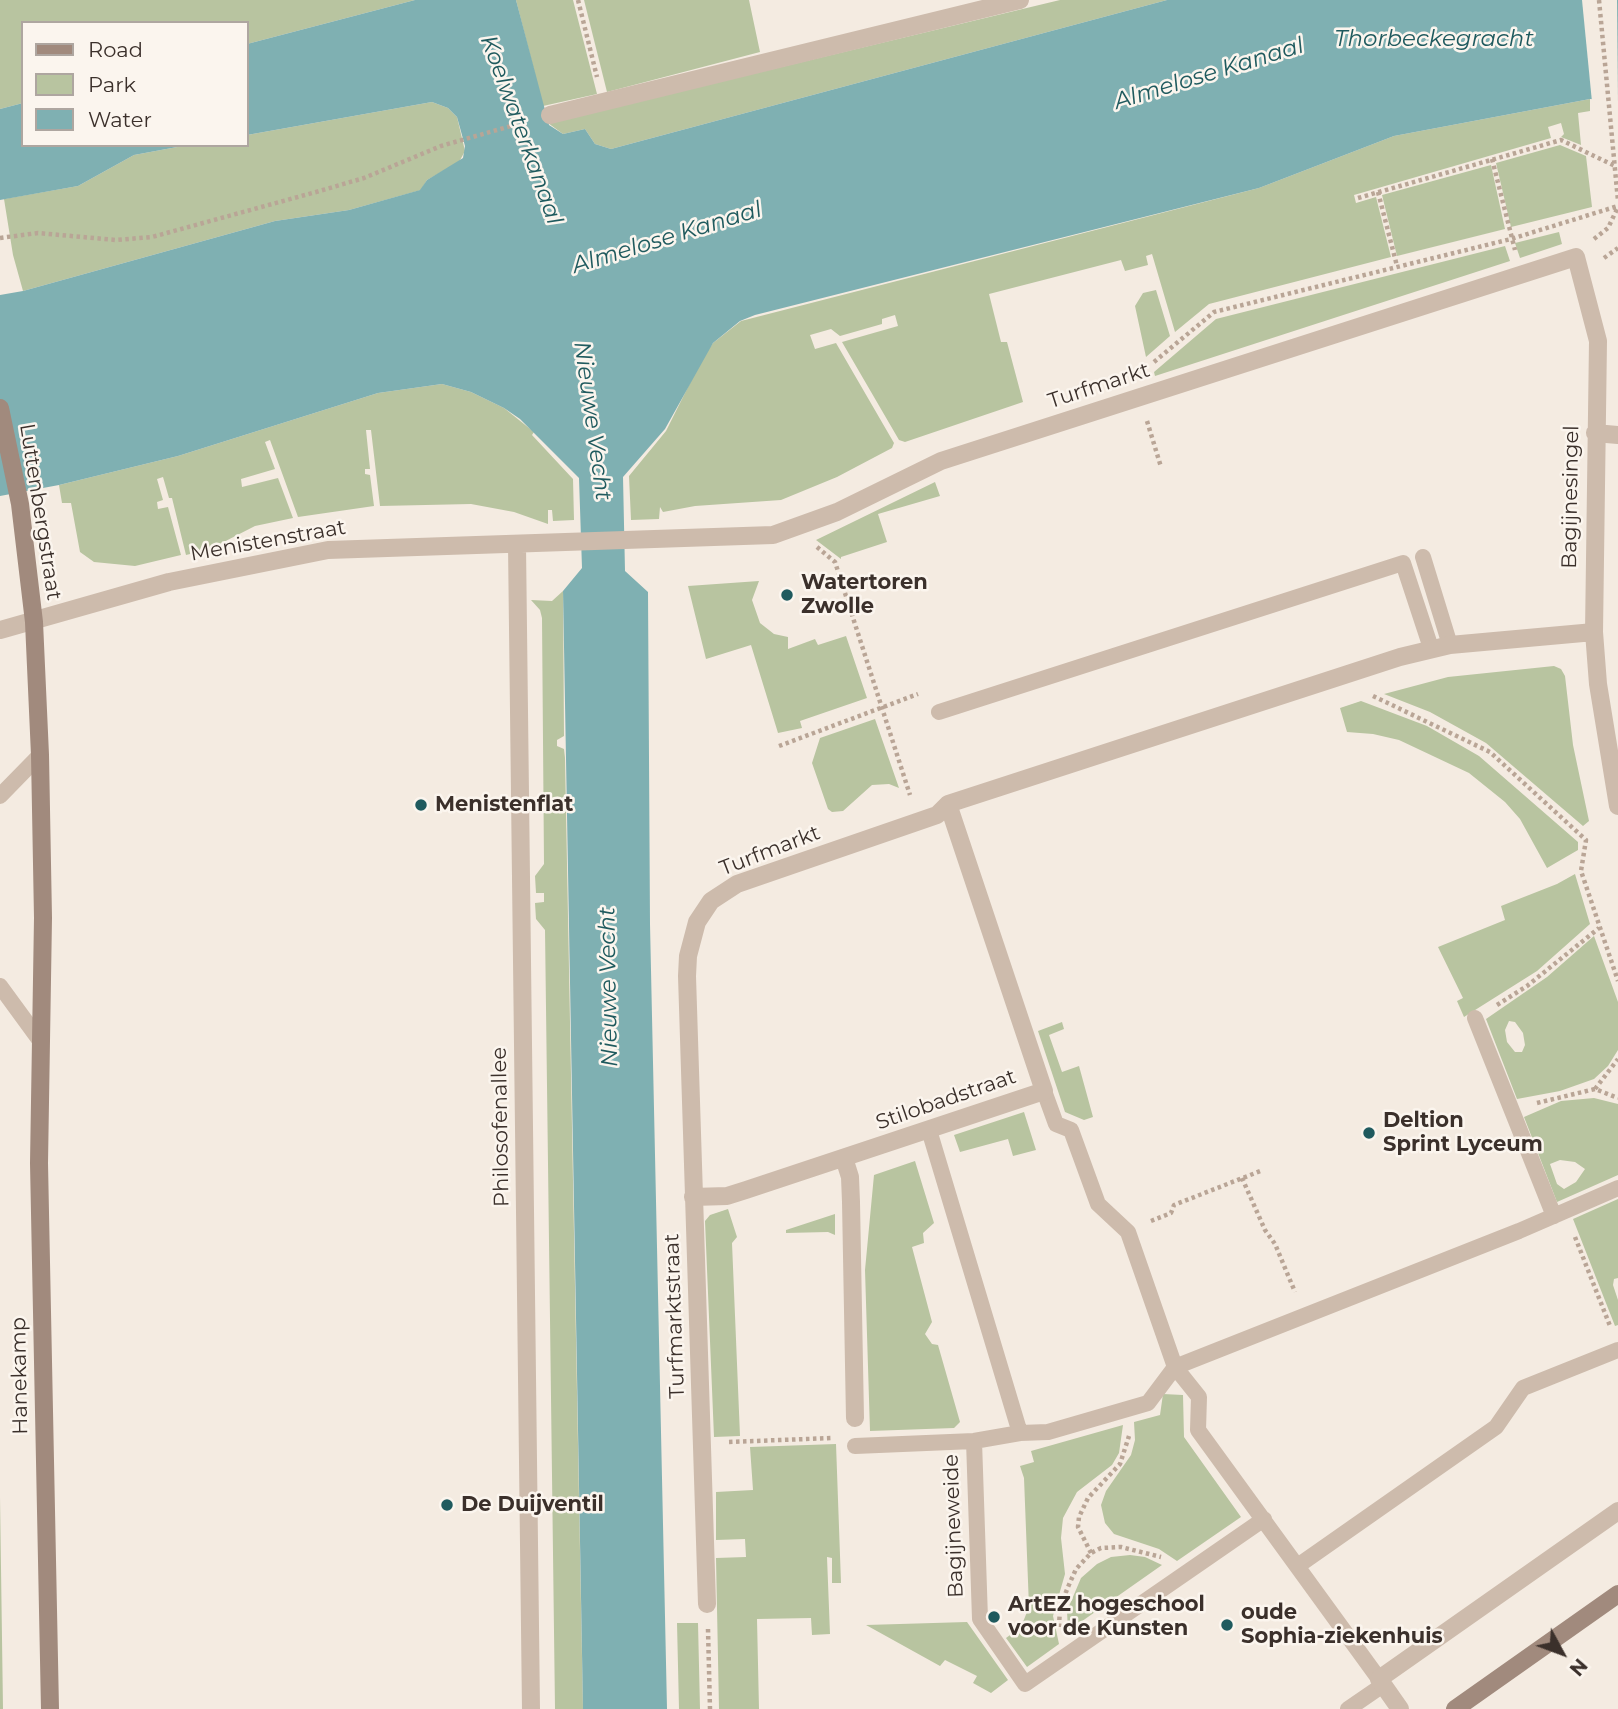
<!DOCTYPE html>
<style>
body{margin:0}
#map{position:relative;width:1618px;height:1709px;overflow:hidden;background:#f4ebe1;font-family:Montserrat,sans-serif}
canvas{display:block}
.legend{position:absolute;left:21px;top:21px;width:228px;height:126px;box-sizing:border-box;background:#fbf5ee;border:2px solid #aea6a0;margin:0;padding:9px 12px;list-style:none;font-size:21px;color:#3b302b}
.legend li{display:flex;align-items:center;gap:14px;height:35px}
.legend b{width:35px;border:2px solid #aea6a0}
.north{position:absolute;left:1527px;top:1618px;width:70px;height:70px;-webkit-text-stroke:5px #fbf5ee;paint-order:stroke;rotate:131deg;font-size:19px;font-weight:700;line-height:28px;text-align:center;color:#3b302b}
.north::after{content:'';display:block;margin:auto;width:24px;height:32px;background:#3b302b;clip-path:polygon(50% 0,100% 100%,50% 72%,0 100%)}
</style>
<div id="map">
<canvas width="1618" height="1709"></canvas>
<ul class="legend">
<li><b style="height:9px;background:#a18a7d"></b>Road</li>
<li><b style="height:19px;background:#b8c4a0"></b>Park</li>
<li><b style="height:19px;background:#7fb0b2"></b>Water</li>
</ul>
<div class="north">N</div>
</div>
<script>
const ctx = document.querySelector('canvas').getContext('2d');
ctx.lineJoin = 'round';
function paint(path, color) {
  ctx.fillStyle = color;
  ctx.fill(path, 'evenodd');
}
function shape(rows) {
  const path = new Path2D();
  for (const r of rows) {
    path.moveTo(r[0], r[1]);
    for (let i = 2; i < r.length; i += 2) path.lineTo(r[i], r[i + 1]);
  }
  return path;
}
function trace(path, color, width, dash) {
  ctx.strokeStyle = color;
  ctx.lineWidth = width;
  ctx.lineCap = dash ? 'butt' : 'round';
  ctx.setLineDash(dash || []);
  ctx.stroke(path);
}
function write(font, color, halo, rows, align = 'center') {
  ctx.font = font + ' Montserrat,sans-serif';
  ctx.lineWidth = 5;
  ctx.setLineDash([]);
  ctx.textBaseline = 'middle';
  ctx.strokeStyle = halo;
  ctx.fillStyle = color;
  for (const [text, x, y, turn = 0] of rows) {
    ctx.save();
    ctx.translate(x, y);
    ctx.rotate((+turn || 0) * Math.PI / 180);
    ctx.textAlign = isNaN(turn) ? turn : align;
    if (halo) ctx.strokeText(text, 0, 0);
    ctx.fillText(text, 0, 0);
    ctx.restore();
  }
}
const green = shape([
 [0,0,415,0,247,44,247,23,23,23,23,103,0,109],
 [516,0,573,0,597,94,543,106],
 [584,0,749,0,760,52,607,92],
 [1060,0,1167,0,611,149,595,144,585,129,563,134,548,123],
 [1590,99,1590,111,1578,113,1581,145,1561,137,1564,134,1561,123,1548,127,1551,138,1354,195,1356,203,1376,197,1391,257,1209,304,1175,332,1152,254,1146,256,1148,265,1125,271,1121,260,989,294,1001,342,1007,342,1023,402,905,442,899,440,842,342,898,326,895,315,882,319,882,324,840,336,831,329,810,335,815,349,836,343,894,443,892,448,837,477,781,500,695,506,663,512,660,507,659,519,631,520,629,476,666,431,703,357,713,343,741,321,1259,188,1394,136],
 [432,102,448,108,457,117,465,151,459,162,427,180,421,190,349,210,275,221,23,291,13,255,4,199,78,186,134,155,188,145,247,145,247,135],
 [1560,145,1586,156,1592,207,1511,227,1496,163],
 [1491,165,1505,229,1397,256,1382,195],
 [1559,232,1562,244,1520,258,1515,243],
 [1505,246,1510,261,1155,376,1154,372,1216,319],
 [1156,290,1170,336,1146,357,1135,306,1143,293],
 [442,384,471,392,504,408,534,432,532,435,573,479,574,520,553,521,552,510,548,510,548,524,514,512,471,504,380,506,371,430,366,430,370,469,365,469,365,474,370,475,374,506,298,517,270,440,265,442,275,469,241,479,242,487,278,478,293,518,255,526,210,549,186,555,172,498,169,498,163,477,157,479,163,500,157,502,158,509,168,507,181,555,135,566,94,562,80,552,71,503,62,503,59,485,178,456,378,393],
 [935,482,940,496,878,514,887,542,841,557,841,559,816,540],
 [759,581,752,600,760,623,774,634,788,637,788,649,815,639,818,645,846,636,867,698,800,721,802,728,778,733,751,645,706,659,688,586],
 [563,591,564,736,557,740,557,746,564,749,565,758,583,1709,555,1709,545,930,536,919,535,903,544,902,544,893,536,893,535,876,544,864,542,618,540,610,531,600,552,601],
 [1554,666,1561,669,1565,676,1573,745,1589,821,1583,826,1486,743,1430,712,1384,694,1448,677],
 [1361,701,1427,726,1479,756,1578,842,1578,850,1547,868,1520,819,1505,802,1469,773,1399,740,1373,734,1347,732,1340,708],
 [875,719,899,788,889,784,872,785,843,811,832,812,828,809,812,763,820,738],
 [1575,874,1590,924,1537,971,1464,1017,1457,1001,1463,998,1438,947,1505,920,1501,906,1557,884],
 [1594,936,1618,1002,1618,1050,1608,1066,1594,1079,1560,1091,1517,1099,1486,1019,1547,977],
 [1509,1021,1515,1022,1523,1033,1525,1045,1522,1052,1515,1052,1507,1042,1505,1030],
 [1062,1022,1064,1029,1049,1035,1062,1072,1079,1066,1093,1117,1084,1120,1065,1112,1038,1031],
 [1594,1098,1618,1104,1618,1175,1557,1202,1524,1117,1561,1101],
 [1560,1160,1575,1162,1585,1169,1576,1182,1564,1189,1557,1184,1550,1164],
 [1024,1112,1036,1150,1013,1156,1008,1139,960,1152,954,1135],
 [915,1161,934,1223,923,1233,924,1243,912,1247,932,1322,925,1334,932,1344,938,1345,960,1422,954,1428,870,1431,865,1270,874,1175],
 [1618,1199,1618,1278,1614,1279,1613,1285,1618,1300,1618,1325,1615,1326,1573,1219],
 [728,1209,737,1237,732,1243,740,1436,714,1437,705,1221,710,1215],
 [835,1214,835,1235,828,1232,786,1233,786,1230],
 [1163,1394,1183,1395,1184,1437,1241,1517,1177,1561,1159,1549,1114,1534,1105,1523,1101,1505,1106,1491,1131,1455,1135,1440,1134,1422,1160,1415],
 [1123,1425,1119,1453,1112,1465,1077,1492,1063,1518,1061,1538,1065,1574,1053,1616,1059,1644,1027,1667,1006,1638,1021,1627,1029,1607,1024,1478,1020,1466,1034,1462,1031,1451],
 [836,1444,841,1583,832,1583,832,1558,827,1557,830,1634,812,1635,811,1618,757,1619,759,1709,719,1709,716,1558,746,1557,745,1539,716,1540,716,1492,753,1490,750,1447],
 [0,1497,3,1709,0,1709],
 [1130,1555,1145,1557,1162,1565,1068,1631,1067,1611,1081,1578,1097,1564,1111,1557],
 [967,1622,1008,1680,991,1693,973,1683,977,1676,945,1660,940,1666,866,1625],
 [677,1623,698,1623,700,1709,679,1709]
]);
const water = shape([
 [415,0,516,0,549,125,563,134,585,129,595,144,611,149,1167,0,1618,0,1618,101,1590,99,1394,136,1259,188,755,315,740,321,713,343,665,429,623,477,625,571,648,592,650,924,667,1709,583,1709,563,591,582,568,579,478,520,419,504,408,471,392,442,384,378,393,178,456,59,485,0,496,0,295,23,291,275,221,349,210,420,190,427,180,463,158,465,146,457,117,448,108,432,102,247,135,247,44],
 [23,103,23,145,188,145,134,155,78,186,0,200,0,109]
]);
const pier = shape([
 [1582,0,1617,0,1618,104,1592,102]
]);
const path = shape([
 [578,0,597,77],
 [1599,0,1618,201],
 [1492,159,1515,250],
 [1378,192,1397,266],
 [1358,198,1561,140,1615,166],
 [0,238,38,233,116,240,152,237,316,192,364,178,441,146,525,122],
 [1594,239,1608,228,1618,207],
 [1604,258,1618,248],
 [1154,362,1214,312,1511,239,1618,206],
 [1147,421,1161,467],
 [817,547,835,562,910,795],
 [1373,696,1490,752,1586,840,1581,871,1618,981],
 [779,746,918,694],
 [1497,1005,1527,986,1599,928],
 [1595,1089,1618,1059],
 [1537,1103,1595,1089,1618,1098],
 [1242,1178,1265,1230,1275,1244,1295,1292],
 [1151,1221,1171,1213,1174,1205,1263,1170],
 [1575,1237,1610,1326],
 [729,1442,832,1438],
 [1091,1553,1078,1527,1079,1517,1088,1498,1120,1464,1129,1436],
 [1059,1627,1060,1607,1068,1587,1076,1569,1091,1553,1101,1548,1121,1547,1161,1557],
 [708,1629,710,1709]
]);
const lane = shape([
 [1423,557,1450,645],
 [939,712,1403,563,1431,648],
 [0,796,40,755],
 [0,986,41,1042],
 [1475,1018,1554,1216],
 [1044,1091,1056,1124,1071,1130,1098,1204,1128,1232,1175,1367,1199,1397,1198,1430,1379,1679],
 [929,1130,1020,1433],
 [974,1441,980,1619,1025,1684,1264,1519],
 [855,1446,974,1441,1020,1433,1048,1432,1148,1403,1175,1367,1519,1231,1618,1188],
 [1299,1565,1496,1427,1523,1388,1618,1350],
 [1348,1709,1383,1685]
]);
const street = shape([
 [550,115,1020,0],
 [1595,433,1618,435],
 [517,545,531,1709],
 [0,630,169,582,328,550,773,535,837,512,941,461,1576,257,1598,341,1594,632,1598,684,1618,806],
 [844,1158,850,1177,851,1202,855,1418],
 [693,1197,727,1196,746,1190,1044,1091,948,804],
 [707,1604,687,976,688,956,697,922,711,901,737,884,937,815,948,804,1400,657,1450,645,1594,632],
 [1400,1709,1379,1679,1618,1511]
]);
const secondary = shape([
 [0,408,20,504,34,622,40,755,43,918,39,1163,50,1709],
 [1455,1709,1618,1594]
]);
const markers = [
 [787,595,7,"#1f5a5e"],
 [421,805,7,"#1f5a5e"],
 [1369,1133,7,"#1f5a5e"],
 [447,1505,7,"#1f5a5e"],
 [994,1617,7,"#1f5a5e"],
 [1227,1625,7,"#1f5a5e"]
];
const streetNames = [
 ["Turfmarkt",1099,386,-18],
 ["Bagijnesingel",1571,497,-89],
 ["Luttenbergstraat",40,512,81],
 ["Menistenstraat",268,541,-10],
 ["Turfmarkt",770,851,-21],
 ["Stilobadstraat",946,1100,-19],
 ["Philosofenallee",501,1127,-91],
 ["Turfmarktstraat",675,1316,-92],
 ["Hanekamp",20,1376,-91],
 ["Bagijneweide",954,1526,-92]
];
const poiNames = [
 ["Watertoren",801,583],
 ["Zwolle",801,607],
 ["Menistenflat",435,805],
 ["Deltion",1383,1121],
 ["Sprint Lyceum",1383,1145],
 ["De Duijventil",461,1505],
 ["ArtEZ hogeschool",1008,1605],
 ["voor de Kunsten",1008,1629],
 ["oude",1241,1613],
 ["Sophia-ziekenhuis",1241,1637]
];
const waterNames = [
 ["Thorbeckegracht",1434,39],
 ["Almelose Kanaal",1209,74,-17],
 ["Koelwaterkanaal",521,130,70],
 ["Almelose Kanaal",667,238,-17],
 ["Nieuwe Vecht",592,421,82],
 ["Nieuwe Vecht",609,987,-91]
];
paint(green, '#b8c4a0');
paint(water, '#7fb0b2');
paint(pier, '#f4ebe1');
trace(path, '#b9a596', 4.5, [3.5, 3.5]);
trace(lane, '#cdbbac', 16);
trace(street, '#cdbbac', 18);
trace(secondary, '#a18a7d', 18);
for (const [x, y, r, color] of markers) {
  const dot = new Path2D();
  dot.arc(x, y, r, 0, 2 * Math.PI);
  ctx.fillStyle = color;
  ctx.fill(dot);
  trace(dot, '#fbf5ee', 2.5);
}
write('21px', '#3b302b', '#fbf5ee', streetNames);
write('bold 21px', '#3b302b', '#fbf5ee', poiNames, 'left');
write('italic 23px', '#1f5a5e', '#fbf5ee', waterNames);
</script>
